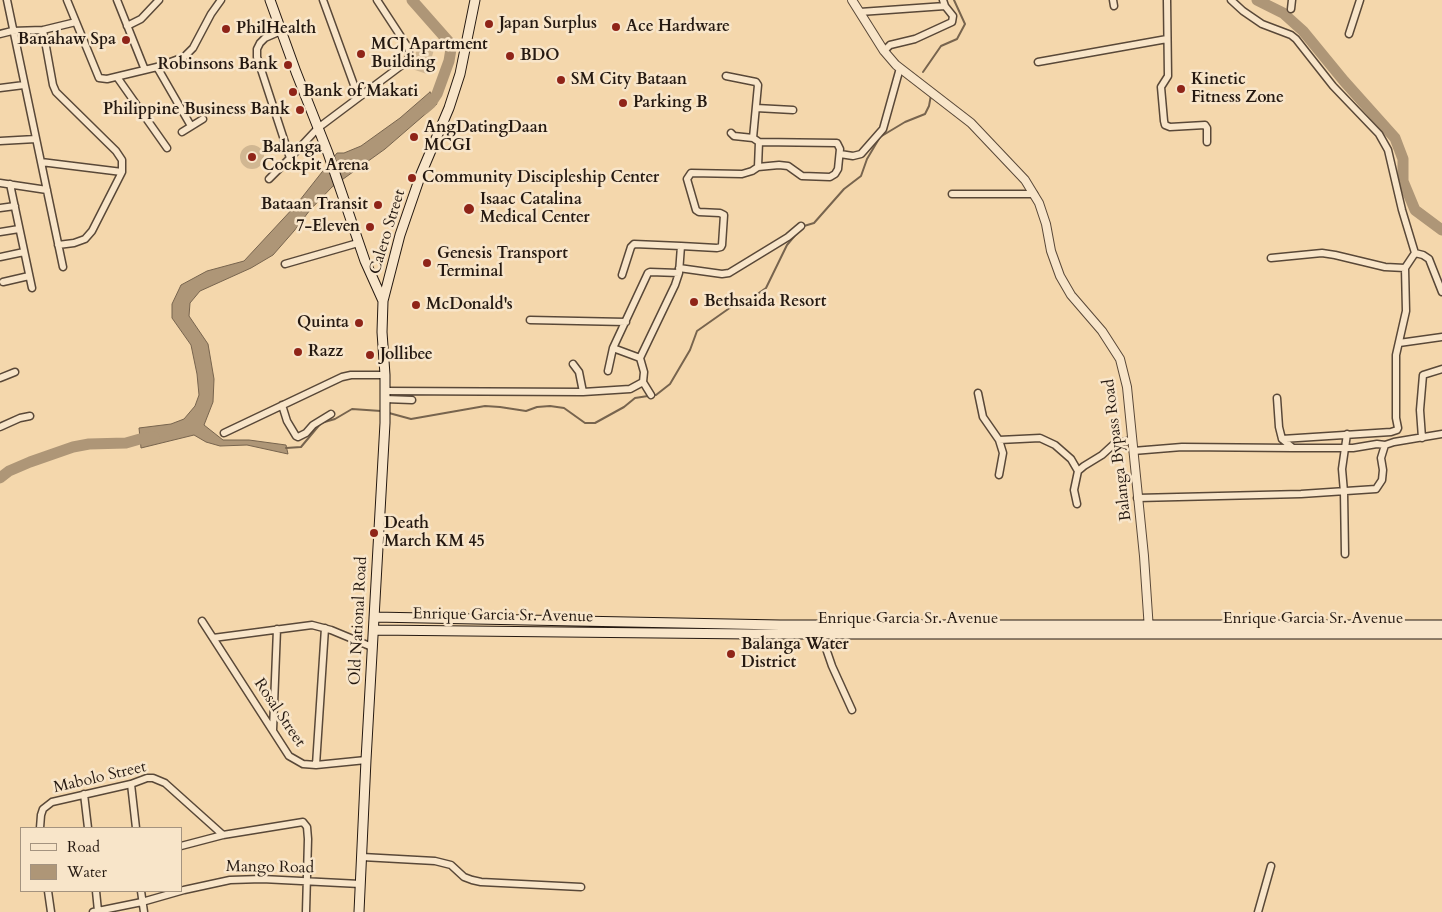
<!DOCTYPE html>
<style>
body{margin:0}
#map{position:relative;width:1442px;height:912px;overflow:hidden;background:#f4d7ac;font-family:Cardo,serif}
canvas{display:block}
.legend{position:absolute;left:20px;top:827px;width:162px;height:65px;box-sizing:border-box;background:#f8e5c9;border:1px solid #a4937f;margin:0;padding:6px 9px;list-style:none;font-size:15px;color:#251911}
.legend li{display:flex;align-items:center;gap:10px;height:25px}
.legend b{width:25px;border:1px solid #a4937f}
</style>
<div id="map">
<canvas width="1442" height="912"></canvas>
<ul class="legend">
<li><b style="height:6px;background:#f8e5c9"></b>Road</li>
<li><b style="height:14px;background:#ae9677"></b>Water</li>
</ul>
</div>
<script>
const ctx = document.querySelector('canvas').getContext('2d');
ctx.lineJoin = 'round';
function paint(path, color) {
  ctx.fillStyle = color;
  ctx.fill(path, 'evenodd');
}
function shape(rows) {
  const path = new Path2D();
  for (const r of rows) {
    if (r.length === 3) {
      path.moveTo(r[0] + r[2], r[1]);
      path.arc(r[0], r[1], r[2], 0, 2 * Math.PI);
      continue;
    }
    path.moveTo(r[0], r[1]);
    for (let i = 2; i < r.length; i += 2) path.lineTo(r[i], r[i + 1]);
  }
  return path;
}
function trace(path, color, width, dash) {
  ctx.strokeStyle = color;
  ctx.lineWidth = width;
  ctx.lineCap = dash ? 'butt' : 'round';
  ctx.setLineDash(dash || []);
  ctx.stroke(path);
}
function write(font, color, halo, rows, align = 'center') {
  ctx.font = font + ' Cardo,serif';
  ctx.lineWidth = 5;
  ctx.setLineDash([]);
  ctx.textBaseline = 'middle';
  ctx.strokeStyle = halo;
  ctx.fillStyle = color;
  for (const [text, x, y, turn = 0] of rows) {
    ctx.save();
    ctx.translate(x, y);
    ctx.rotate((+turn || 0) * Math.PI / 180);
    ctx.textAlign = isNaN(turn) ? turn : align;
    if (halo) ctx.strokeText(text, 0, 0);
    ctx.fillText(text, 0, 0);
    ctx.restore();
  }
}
const green = shape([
 [419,40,435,46,427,74,412,69],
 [252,157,12]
]);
const water = shape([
 [430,92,437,104,385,149,332,187,310,210,294,231,273,255,251,268,200,291,190,303,189,316,208,344,214,379,213,402,204,425,223,440,249,440,286,445,288,454,247,445,220,446,206,442,194,435,141,448,139,428,171,424,184,419,195,406,199,395,197,374,191,345,172,318,172,304,181,285,207,271,244,261,296,205,337,153,344,153,361,146,400,118,430,92]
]);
const stream = shape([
 [923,72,941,46,957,39,965,24,954,0],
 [804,226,814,223,844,189,861,176,867,159,880,137,905,122,925,114,929,106,931,95],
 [653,395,656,395,670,384,690,350,697,331,741,300,753,297,766,288,787,245,797,233],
 [389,413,411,419,485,406,500,407,526,411,537,407,550,406,564,408,585,423,595,423,624,407,635,398,648,396],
 [286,448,301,447,321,423,335,419,352,409,381,411]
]);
const river = shape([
 [412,0,449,42,451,49,449,61,437,94,431,103,424,109],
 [1257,0,1283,13,1303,31,1344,81,1395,138,1403,159,1403,181,1415,210,1442,230],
 [0,478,9,471,30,462,73,447,89,444,126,443,140,439,154,437]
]);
const minor = shape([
 [7,0,63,267],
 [67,0,99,78,107,79,157,67,184,57,193,48,211,14,221,0],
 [117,0,145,70],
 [323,0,358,96],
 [1113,0,1114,6],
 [1167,0,1168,76,1161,87,1164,121,1165,125,1170,127,1205,125,1207,128,1207,142],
 [1231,0,1243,11,1262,24,1291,35,1296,39,1333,86,1379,134,1388,150,1402,210,1415,253,1405,268,1406,311,1396,355,1396,418,1398,428,1397,430,1391,432,1282,439,1279,427,1277,398],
 [1291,9,1292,0],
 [860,12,945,6],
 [127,26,141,19,159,0],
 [43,30,53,85,56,92,116,151,122,160,122,172,92,231,85,239,74,243,58,245],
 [281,31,265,38,260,43,257,49,257,57,290,158],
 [0,34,12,31,43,30,76,22],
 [1349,34,1360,0],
 [884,51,890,45,915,39,952,22,953,16,945,6,943,0],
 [1038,62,1167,39],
 [157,67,191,126],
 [117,77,167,148],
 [0,88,24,85],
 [756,108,793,110],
 [182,132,203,119],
 [731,133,734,136,753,138],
 [0,141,36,139],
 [840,154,853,156,861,154,883,129,900,68],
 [41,162,122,172],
 [758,167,759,142],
 [269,179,290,158,318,128,406,62,409,57,409,49,377,0],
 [0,183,47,190],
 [10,184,32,288],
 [952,194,1034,194],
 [0,208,15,206],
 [0,232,19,229],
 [1415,253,1423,255,1429,259,1442,292],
 [0,257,24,252],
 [1271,258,1322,253,1335,255,1385,267,1405,268],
 [285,264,358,243],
 [679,268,722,274,729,273,788,237,801,226],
 [622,275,631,247,634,244,681,246],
 [3,282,29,276],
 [530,320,626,322],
 [1399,343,1442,337],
 [613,348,640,358],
 [640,358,675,285,679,273,681,246,717,248,721,247,722,245,724,215,720,213,699,212,696,210,687,179,691,173,742,174,752,171,758,167,779,165,788,166,802,176,830,177,835,174,838,169,840,149,837,143,759,142,753,138,758,85,756,82,726,76],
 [573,364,579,372,583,392],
 [608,371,613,348,648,273,650,272,679,273],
 [0,378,15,372],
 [643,382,651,395],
 [385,391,583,392,630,389,643,382,644,372,640,358],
 [978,393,983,417,999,440],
 [385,399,412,400],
 [282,405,287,421,296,436,298,437,306,433,313,425,331,414],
 [0,427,20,418,30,416],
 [224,433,342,377,351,375,385,375],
 [1422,438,1420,410,1423,375,1442,369],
 [1282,439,1293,448,1353,448,1377,444,1385,445],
 [1133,451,1182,447,1293,448],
 [999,475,1003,453,999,440,1040,438,1055,445,1071,459,1078,471],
 [1137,498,1301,494,1376,489,1382,480,1383,470,1381,458,1385,445,1394,442,1442,434],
 [1077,504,1074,490,1078,471,1084,466,1102,455,1114,444,1132,440],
 [1345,554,1344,492,1342,469,1347,434],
 [202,621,289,756,303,764,316,765,366,760],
 [821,634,832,666,852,710],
 [213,638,312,625,331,630,372,647],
 [273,730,277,629],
 [316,765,325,628],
 [131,784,136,828],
 [84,794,88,828],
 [40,828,41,815,43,809,52,802,131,784,147,778,153,778,165,783,223,835],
 [181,846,223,835,303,822,307,827,308,839,306,912],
 [362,857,435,861,451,865,464,877,472,880,481,882,581,887],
 [48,891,51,912],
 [96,891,98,911],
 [141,891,144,912],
 [93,912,142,902,184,890,230,880,262,879,360,884],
 [1258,912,1271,866]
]);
const tertiary = shape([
 [852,0,884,51,896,65,971,123,1025,180,1039,203,1046,224,1051,251,1060,276,1071,295,1102,331,1120,359,1127,387,1144,556,1149,630]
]);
const secondary = shape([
 [270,0,296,72,328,153,365,261,383,301],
 [374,617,780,625,1442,625],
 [374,630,752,634,1442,634],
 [359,912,366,760,385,423,385,375,382,332,383,301,400,235,421,174,449,108,460,74,475,0]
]);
const markers = [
 [489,24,5,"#8f2418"],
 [616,27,5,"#8f2418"],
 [226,29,5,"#8f2418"],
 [126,40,5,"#8f2418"],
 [361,54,5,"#8f2418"],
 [510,56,5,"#8f2418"],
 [288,65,5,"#8f2418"],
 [561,80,5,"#8f2418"],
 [1181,89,5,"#8f2418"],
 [293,92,5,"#8f2418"],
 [623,103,5,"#8f2418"],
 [300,110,5,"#8f2418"],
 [414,137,5,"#8f2418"],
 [252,157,5,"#8f2418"],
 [412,178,5,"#8f2418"],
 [378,205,5,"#8f2418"],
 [469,209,6,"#8f2418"],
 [370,227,5,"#8f2418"],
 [427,263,5,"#8f2418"],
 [694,302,5,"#8f2418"],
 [416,305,5,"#8f2418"],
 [359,323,5,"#8f2418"],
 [298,352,5,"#8f2418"],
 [370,355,5,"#8f2418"],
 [374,533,5,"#8f2418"],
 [731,654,5,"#8f2418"]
];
const poiNames = [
 ["Japan Surplus",499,24],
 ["Ace Hardware",626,27],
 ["PhilHealth",236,29],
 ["Banahaw Spa",116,40,"right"],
 ["MCJ Apartment",371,45],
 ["Building",371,63],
 ["BDO",520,56],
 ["Robinsons Bank",278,65,"right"],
 ["SM City Bataan",571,80],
 ["Kinetic",1191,80],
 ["Fitness Zone",1191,98],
 ["Bank of Makati",303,92],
 ["Parking B",633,103],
 ["Philippine Business Bank",290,110,"right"],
 ["AngDatingDaan",424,128],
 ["MCGI",424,146],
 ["Balanga",262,148],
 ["Cockpit Arena",262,166],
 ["Community Discipleship Center",422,178],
 ["Isaac Catalina",480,200],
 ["Medical Center",480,218],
 ["Bataan Transit",368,205,"right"],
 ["7-Eleven",360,227,"right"],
 ["Genesis Transport",437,254],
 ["Terminal",437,272],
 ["Bethsaida Resort",704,302],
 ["McDonald's",426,305],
 ["Quinta",349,323,"right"],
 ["Razz",308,352],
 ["Jollibee",380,355],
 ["Death",384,524],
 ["March KM 45",384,542],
 ["Balanga Water",741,645],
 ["District",741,663]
];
const streetNames = [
 ["Calero Street",388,232,-73],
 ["Balanga Bypass Road",1118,450,-97],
 ["Enrique Garcia Sr. Avenue",503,616,1],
 ["Enrique Garcia Sr. Avenue",908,619],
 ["Enrique Garcia Sr. Avenue",1313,619],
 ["Old National Road",359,621,-87],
 ["Rosal Street",279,713,56],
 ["Mabolo Street",100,778,-13],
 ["Mango Road",270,868,1]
];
paint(green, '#d1b792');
paint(water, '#ae9677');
trace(water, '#77644e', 1);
trace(stream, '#77644e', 2);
trace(river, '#ae9677', 11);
trace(minor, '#594838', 9);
trace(tertiary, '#594838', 10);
trace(secondary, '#251911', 11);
trace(minor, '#f8e5c9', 6);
trace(tertiary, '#f8e5c9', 8);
trace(secondary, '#f8e5c9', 9);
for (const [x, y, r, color] of markers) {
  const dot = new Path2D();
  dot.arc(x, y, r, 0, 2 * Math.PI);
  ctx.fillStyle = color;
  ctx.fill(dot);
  trace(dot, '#f8e5c9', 2);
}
write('bold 16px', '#251911', '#f8e5c9', poiNames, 'left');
write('16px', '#251911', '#f8e5c9', streetNames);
</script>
